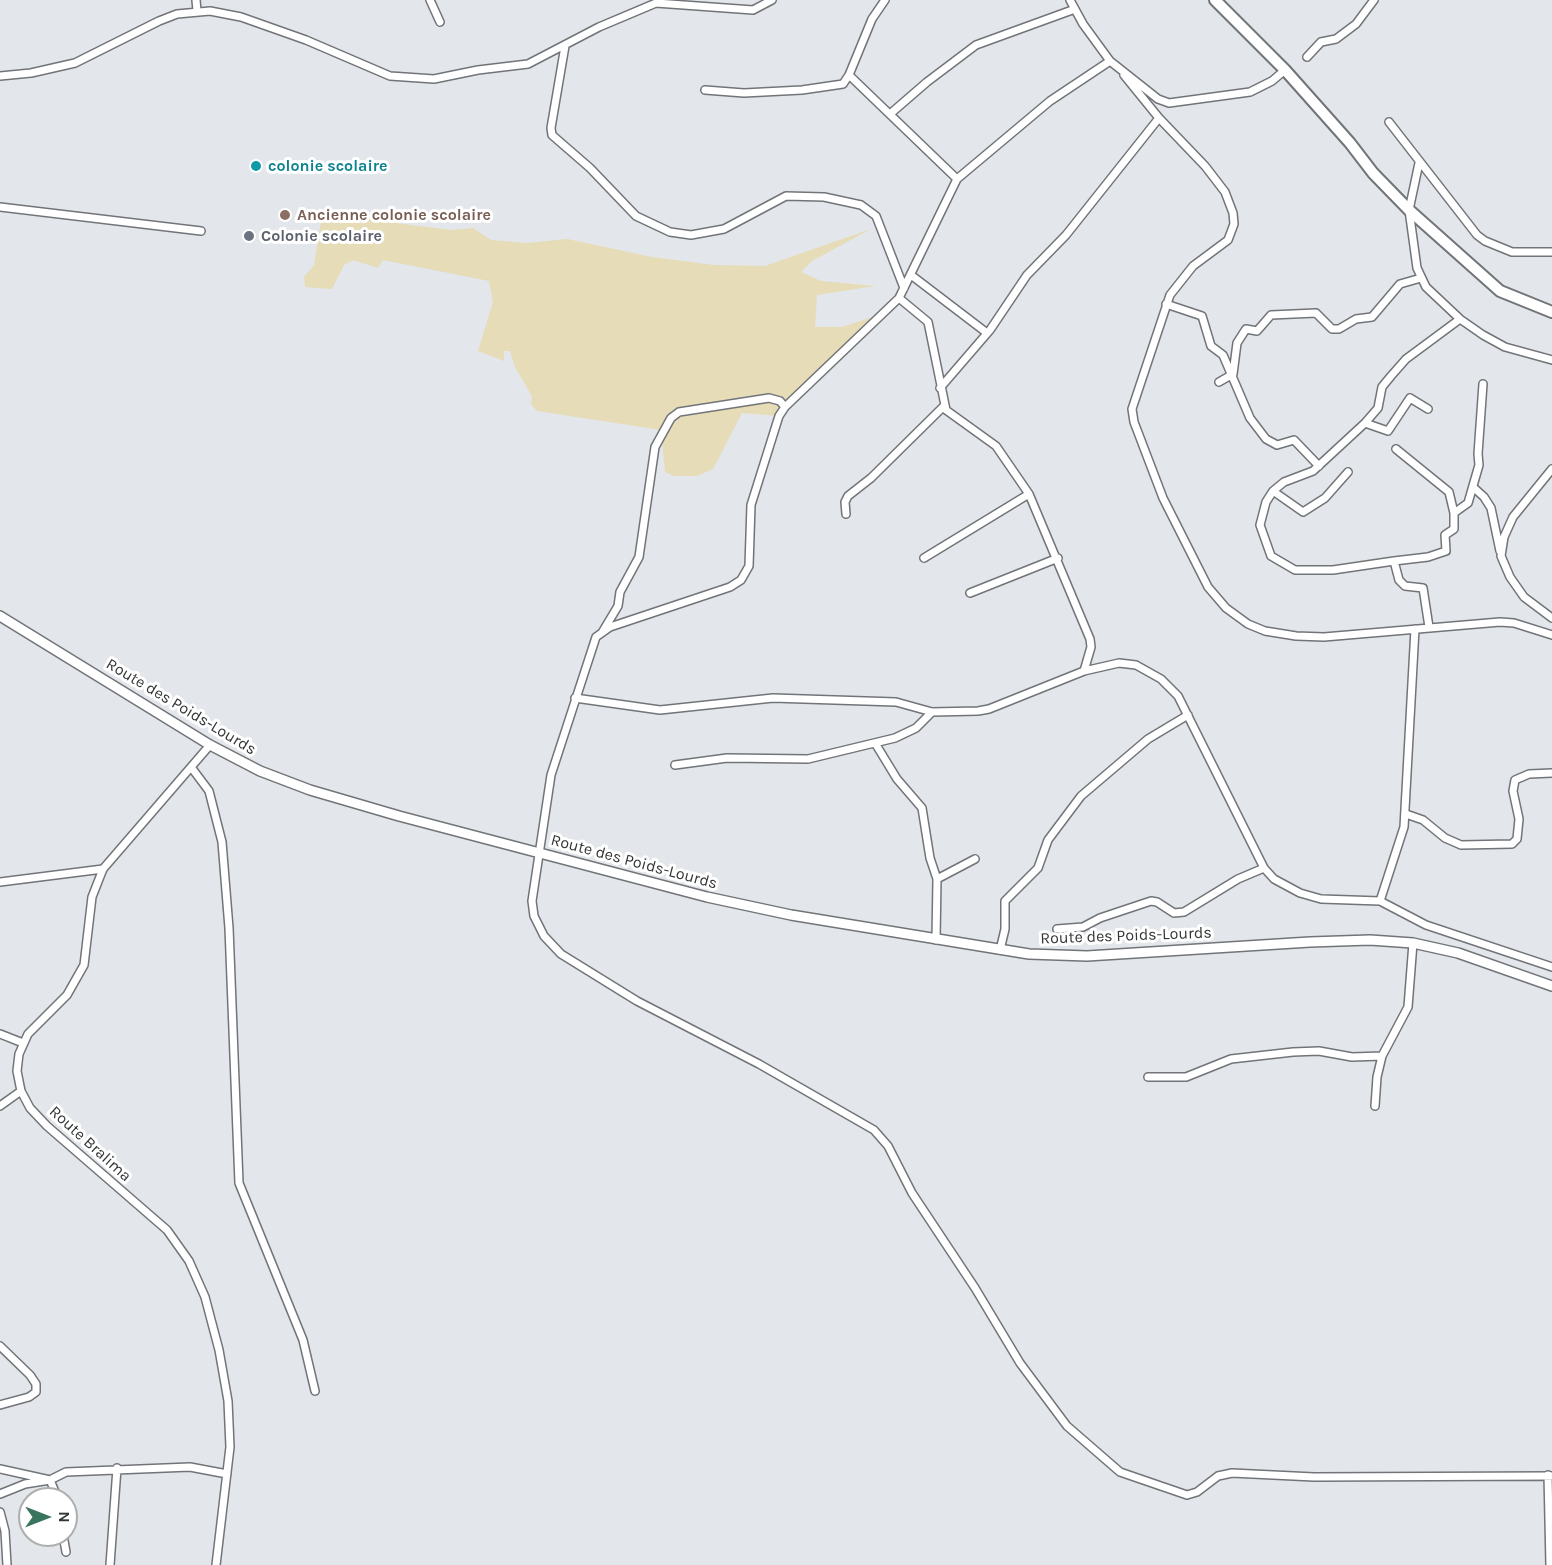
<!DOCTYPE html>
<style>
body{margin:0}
#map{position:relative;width:1552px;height:1565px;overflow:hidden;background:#e3e6ea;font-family:Karla,sans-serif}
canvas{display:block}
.north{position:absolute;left:18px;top:1487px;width:60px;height:60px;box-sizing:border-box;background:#fff;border:2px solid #adaeae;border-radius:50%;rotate:90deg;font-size:16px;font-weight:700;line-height:24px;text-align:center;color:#333435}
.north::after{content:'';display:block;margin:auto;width:21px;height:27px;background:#39745f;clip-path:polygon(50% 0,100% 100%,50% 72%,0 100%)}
</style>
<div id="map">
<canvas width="1552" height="1565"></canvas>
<div class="north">N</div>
</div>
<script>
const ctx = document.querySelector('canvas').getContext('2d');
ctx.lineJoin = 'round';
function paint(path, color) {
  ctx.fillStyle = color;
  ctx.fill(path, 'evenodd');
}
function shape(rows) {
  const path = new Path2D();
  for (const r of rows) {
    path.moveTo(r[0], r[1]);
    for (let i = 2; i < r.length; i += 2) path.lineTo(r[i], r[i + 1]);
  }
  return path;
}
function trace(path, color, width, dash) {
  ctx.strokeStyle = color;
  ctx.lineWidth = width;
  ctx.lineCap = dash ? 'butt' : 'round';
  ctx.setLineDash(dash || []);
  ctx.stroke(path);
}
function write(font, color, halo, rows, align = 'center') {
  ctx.font = font + ' Karla,sans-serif';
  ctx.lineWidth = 6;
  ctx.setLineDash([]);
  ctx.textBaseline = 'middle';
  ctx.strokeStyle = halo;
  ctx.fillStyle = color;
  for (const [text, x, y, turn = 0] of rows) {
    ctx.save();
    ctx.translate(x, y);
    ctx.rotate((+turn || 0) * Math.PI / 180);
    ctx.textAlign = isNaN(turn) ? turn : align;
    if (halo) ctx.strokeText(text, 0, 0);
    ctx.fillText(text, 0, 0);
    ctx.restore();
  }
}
const sand = shape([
 [323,209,403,224,451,230,473,228,491,240,527,243,567,239,652,257,714,265,765,266,871,229,812,261,801,272,821,281,875,286,817,295,815,327,842,327,885,313,779,416,742,413,713,469,697,476,673,476,665,472,661,430,537,411,531,404,532,396,515,367,510,351,504,351,504,361,478,351,493,302,489,281,383,260,378,268,353,260,344,265,332,289,305,287,304,277,314,265]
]);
const minor = shape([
 [196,0,197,11],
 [430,0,440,22],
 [885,0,872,19,849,75,957,179,899,298],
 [1070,0,1083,24,1110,61,1158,99,1169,103,1250,92,1272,81,1285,70],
 [565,46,551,128,552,135,590,168,636,216,670,232,691,235,724,229,786,196,824,197,861,205,876,216,904,288],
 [1307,57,1321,42,1336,39,1356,24,1374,0],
 [1124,75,1159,118,1205,166,1225,192,1233,213,1234,224,1228,240,1193,266,1170,295,1132,409,1134,422,1163,498,1208,587,1226,608,1248,624,1265,631,1296,636,1324,637,1500,622,1514,623,1552,635],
 [0,76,31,73,75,63,159,21,177,14,210,11,241,17,306,40,390,76,434,79,478,70,528,64,599,27,656,3,753,10,772,0],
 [705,90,744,93,802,90,843,84,849,75],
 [890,114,927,82,976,45,1075,9],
 [1389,122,1477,235,1485,241,1512,252,1552,252],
 [1419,163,1409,210,1417,268,1426,287,1460,319,1483,335,1505,347,1552,360],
 [957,179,1050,101,1110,61],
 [0,207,201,231],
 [911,275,987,333],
 [1166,304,1202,316,1211,346,1223,355,1250,418,1266,439,1277,445,1294,440,1319,466],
 [1219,382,1233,374,1237,343,1246,329,1257,331,1271,315,1316,313,1332,329,1339,329,1356,319,1372,317,1400,284,1421,278],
 [940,388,990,330,1027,275,1066,235,1159,118],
 [1428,409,1410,398,1388,431,1365,423,1313,471,1284,482,1273,491,1266,502,1260,525,1271,556,1295,570,1333,570,1394,561,1399,580,1405,586,1423,588,1429,627],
 [1365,423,1378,408,1382,387,1391,376,1406,359,1460,319],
 [1396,449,1449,492,1454,513],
 [1552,469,1513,517,1504,537,1501,556,1510,577,1524,597,1552,618],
 [1473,487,1484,497,1491,508,1500,551],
 [1273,491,1303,512,1325,498,1348,472],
 [846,514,845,502,848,496,871,478,944,406],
 [924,558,1029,494],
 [1394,561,1428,557,1446,551,1445,535,1454,529,1454,513,1468,503,1479,465,1478,454,1483,384],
 [970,593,1058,558],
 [603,631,618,606,620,592,639,557,655,447,671,418,679,412,769,398,780,401,785,407],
 [1084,671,1091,647,1090,639,1029,494,996,446,946,410,928,322,899,298,785,407,779,416,751,505,749,566,741,580,730,587,610,627,596,637,551,775,532,901,534,916,544,936,561,954,637,1001,759,1064,874,1130,888,1146,912,1193,975,1288,1020,1363,1067,1426,1120,1472,1187,1495,1197,1492,1218,1476,1232,1473,1314,1477,1552,1476],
 [575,698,660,710,773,698,896,702,932,712,978,711,989,709,1084,671,1119,663,1136,665,1161,679,1178,696,1264,868,1274,879,1300,893,1321,899,1380,901,1426,925,1552,967],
 [875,743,897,779,922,808,930,858,937,879],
 [210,745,103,869,92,897,84,965,67,995,28,1034,19,1054,17,1071,21,1091,30,1108,47,1126,167,1230,189,1261,205,1297,219,1350,228,1401,230,1447,216,1565],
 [675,765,727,758,808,759,895,738,916,728,932,712],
 [191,767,209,791,222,842,229,928,239,1183,303,1340,315,1391],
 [1406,814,1423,820,1445,838,1461,845,1512,844,1517,839,1519,819,1513,791,1515,780,1529,774,1552,773],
 [0,882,103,869],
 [1380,901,1404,827,1415,629],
 [1057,929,1083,927,1100,918,1151,901,1157,902,1174,913,1184,912,1238,879,1264,868],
 [936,940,937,879,975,859],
 [1000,950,1005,929,1005,901,1038,868,1048,840,1081,796,1148,739,1188,715],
 [0,1034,23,1043],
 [1148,1077,1186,1077,1231,1059,1293,1052,1319,1051,1352,1057,1382,1056],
 [0,1106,21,1091],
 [1375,1106,1377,1077,1382,1056,1408,1007,1413,943],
 [0,1346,30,1375,36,1384,36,1392,29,1397,0,1405],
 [0,1469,50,1480,58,1499],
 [1548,1475,1550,1565],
 [0,1494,25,1484,50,1480,66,1472,190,1467,227,1474],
 [0,1512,5,1531,7,1565],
 [63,1535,66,1552],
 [110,1565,117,1468]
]);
const tertiary = shape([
 [0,616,210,745,260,771,310,790,399,816,707,897,791,915,1029,954,1087,956,1310,942,1370,940,1413,943,1458,953,1552,986]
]);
const secondary = shape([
 [1215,0,1285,70,1350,143,1373,173,1409,210,1500,291,1552,312]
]);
const markers = [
 [256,166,6,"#0f9aa8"],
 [285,215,6,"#8d6e63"],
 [249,236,6,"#6b7280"]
];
const cultureNames = [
 ["colonie scolaire",268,166]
];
const educationNames = [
 ["Ancienne colonie scolaire",297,215]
];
const worshipNames = [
 ["Colonie scolaire",261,236]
];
const streetNames = [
 ["Route des Poids-Lourds",181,707,31],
 ["Route des Poids-Lourds",634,862,15],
 ["Route des Poids-Lourds",1126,936,-2],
 ["Route Bralima",90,1144,42]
];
paint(sand, '#e6dcb7');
trace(minor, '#717478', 10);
trace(tertiary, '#717478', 12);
trace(secondary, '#717478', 14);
trace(minor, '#fff', 7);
trace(tertiary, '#fff', 9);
trace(secondary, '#fff', 10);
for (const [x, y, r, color] of markers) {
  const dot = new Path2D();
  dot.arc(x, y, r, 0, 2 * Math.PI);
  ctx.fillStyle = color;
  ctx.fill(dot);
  trace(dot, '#fff', 2);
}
write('bold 16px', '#0d838f', '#fff', cultureNames, 'left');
write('bold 16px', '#785e54', '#fff', educationNames, 'left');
write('bold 16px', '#5b616d', '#fff', worshipNames, 'left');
write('16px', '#333435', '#fff', streetNames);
</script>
